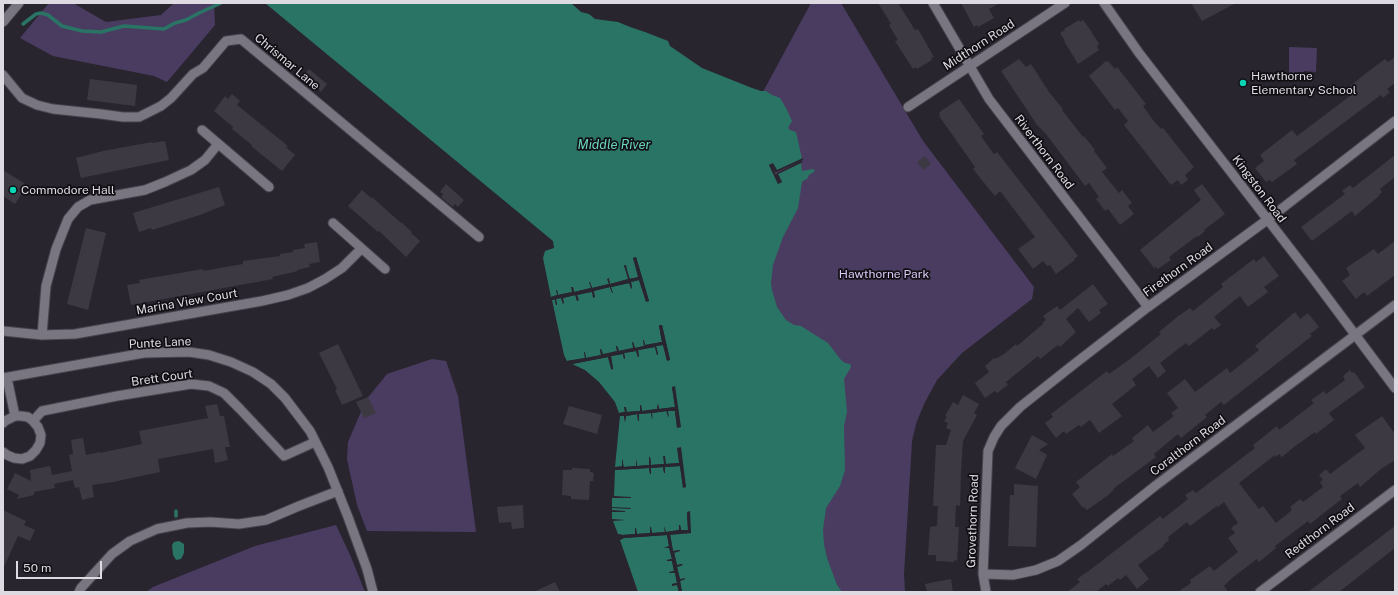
<!DOCTYPE html>
<style>
body{margin:0}
#map{position:relative;width:1398px;height:595px;overflow:hidden;background:#29252f;font-family:"Public Sans",sans-serif}
canvas{display:block}
.frame{position:absolute;inset:0;border:4px solid #dddae1;pointer-events:none}
.scale{position:absolute;left:16px;top:561px;width:86px;height:18px;box-sizing:border-box;border:2px solid #dddae1;border-top:0;padding-left:5px;font-size:12px;line-height:14px;white-space:nowrap;color:#dddae1;-webkit-text-stroke:3px #110f14;paint-order:stroke}
</style>
<div id="map">
<canvas width="1398" height="595"></canvas>
<div class="frame"></div>
<div class="scale">50 m</div>
</div>
<script>
const ctx = document.querySelector('canvas').getContext('2d');
ctx.lineJoin = 'round';
function paint(path, color) {
  ctx.fillStyle = color;
  ctx.fill(path, 'evenodd');
}
function shape(rows) {
  const path = new Path2D();
  for (const r of rows) {
    path.moveTo(r[0], r[1]);
    for (let i = 2; i < r.length; i += 2) path.lineTo(r[i], r[i + 1]);
  }
  return path;
}
function trace(path, color, width, dash) {
  ctx.strokeStyle = color;
  ctx.lineWidth = width;
  ctx.lineCap = dash ? 'butt' : 'round';
  ctx.setLineDash(dash || []);
  ctx.stroke(path);
}
function write(font, color, halo, rows, align = 'center') {
  ctx.font = font + ' "Public Sans",sans-serif';
  ctx.lineWidth = 3.5;
  ctx.setLineDash([]);
  ctx.textBaseline = 'middle';
  ctx.strokeStyle = halo;
  ctx.fillStyle = color;
  for (const [text, x, y, turn = 0] of rows) {
    ctx.save();
    ctx.translate(x, y);
    ctx.rotate((+turn || 0) * Math.PI / 180);
    ctx.textAlign = isNaN(turn) ? turn : align;
    if (halo) ctx.strokeText(text, 0, 0);
    ctx.fillText(text, 0, 0);
    ctx.restore();
  }
}
const green = shape([
 [49,3,73,3,106,22,161,15,174,3,214,3,215,25,167,82,154,76,53,56,20,38],
 [811,3,841,3,923,141,1034,287,1032,299,962,353,937,380,924,404,916,424,912,441,904,574,905,592,820,592,770,316,744,127],
 [1289,47,1317,48,1316,72,1304,71,1302,77,1299,79,1293,79,1289,75],
 [432,359,446,361,458,396,476,532,367,531,357,505,347,459,348,442,366,400,387,374],
 [336,525,351,557,365,592,146,592,153,587,255,546]
]);
const water = shape([
 [265,3,571,3,581,12,589,14,595,19,618,22,630,27,645,32,668,41,670,46,702,68,752,88,761,91,766,91,772,95,780,98,786,108,792,121,788,128,790,130,796,132,802,159,777,170,773,164,769,165,778,184,782,182,778,174,801,163,802,171,813,169,815,171,809,175,807,179,804,180,802,182,798,208,783,237,773,265,771,283,772,290,777,307,786,320,794,325,801,326,828,343,841,360,845,363,850,364,851,367,844,379,847,412,844,426,845,470,840,486,826,508,823,530,824,544,827,558,837,585,842,592,682,592,680,581,685,579,680,580,677,567,682,565,682,564,677,565,674,552,680,550,673,551,670,534,691,533,687,512,688,530,681,530,680,525,680,530,666,532,664,526,665,532,652,533,651,527,650,527,651,533,637,534,635,528,635,534,623,535,618,534,613,521,626,520,612,519,612,512,625,512,625,511,612,510,612,508,630,509,631,508,612,507,612,498,631,498,631,497,614,496,615,470,649,468,650,474,651,468,663,467,664,473,665,473,665,467,680,466,683,487,686,487,677,448,680,463,665,464,664,456,664,464,651,465,650,457,649,465,637,466,636,459,636,466,623,467,623,460,622,460,622,467,615,467,620,416,624,416,625,422,626,416,638,414,639,421,639,414,651,413,653,419,652,413,667,411,668,417,668,411,675,411,677,428,675,387,672,387,675,407,659,409,658,404,657,409,642,411,641,405,640,411,626,412,624,407,625,412,619,413,615,402,599,382,585,370,572,364,608,357,611,369,613,369,611,356,623,354,624,359,625,358,624,353,636,351,638,357,639,357,638,350,655,347,657,355,658,354,656,346,663,345,667,360,670,360,662,325,659,326,662,342,645,345,644,340,643,340,644,346,635,348,633,342,633,348,619,351,617,346,616,346,617,351,603,355,601,349,600,349,601,355,586,358,584,352,585,358,567,361,564,355,552,300,555,300,556,305,557,305,556,299,561,298,563,303,564,303,562,298,576,295,577,301,578,300,577,295,592,291,594,297,595,297,593,291,610,287,612,293,611,287,630,283,632,288,631,282,639,280,646,301,649,301,636,257,633,258,639,277,629,279,626,265,624,266,629,279,610,284,608,278,609,284,592,288,590,282,591,288,574,292,573,287,573,292,558,295,557,290,557,295,551,297,543,258,545,251,554,248,553,241],
 [667,535,669,546,664,548,669,547,672,559,667,560,672,561,674,571,670,573,675,572,677,583,672,584,672,586,677,584,679,592,638,592,620,540,624,538],
 [179,541,184,544,184,553,181,559,176,560,173,555,172,545,174,542]
]);
const pier = shape([
 [803,158,803,160,777,172,775,172,772,166,779,182,776,175,777,173,801,161,803,162,778,174,782,182,778,184,769,165,773,163,777,170],
 [636,257,649,301,646,302,639,280,631,282,632,288,631,289,629,283,611,287,613,293,612,293,610,287,594,291,595,297,593,298,592,292,577,295,579,300,577,301,575,295,563,298,564,303,563,304,561,298,556,299,557,305,556,305,555,300,552,300,551,297,557,295,556,290,557,290,558,295,572,292,571,287,573,287,574,292,591,288,589,282,590,282,592,288,609,284,607,279,609,278,610,284,628,279,624,265,625,265,630,279,638,277,633,258],
 [659,325,662,325,670,360,667,361,663,345,656,346,658,354,657,355,655,347,638,350,639,357,638,357,636,351,624,353,625,359,624,359,623,354,611,356,613,369,612,370,608,357,572,364,567,361,585,358,584,352,585,352,586,358,601,355,600,349,601,349,603,354,617,351,616,346,617,346,619,351,633,348,632,342,633,342,635,348,644,346,643,340,645,345,662,342],
 [675,386,681,427,677,428,675,411,668,411,669,418,666,411,652,413,652,420,651,413,639,414,639,421,638,421,637,414,626,416,625,422,624,416,620,416,619,413,625,412,624,407,626,407,627,412,640,411,640,405,641,405,642,411,657,409,658,403,659,409,675,407,672,387],
 [681,447,686,487,683,488,680,466,665,467,665,473,664,473,663,467,651,468,651,474,650,474,649,468,615,470,615,467,622,466,622,459,624,467,636,466,636,459,637,466,649,465,649,457,650,457,651,465,664,464,663,456,665,456,666,464,679,463,677,448],
 [690,511,691,533,670,535,673,551,680,550,680,551,674,553,677,565,682,564,683,565,677,567,680,579,685,578,685,579,680,581,682,592,679,592,677,585,672,586,672,584,677,583,675,573,669,573,669,572,674,571,672,561,667,561,667,560,672,559,669,548,664,548,669,546,667,535,624,538,620,540,619,538,622,537,618,536,618,534,623,535,635,534,635,528,636,528,637,534,650,533,650,526,652,533,665,532,664,526,666,532,679,530,679,525,680,525,681,530,688,530,687,512]
]);
const stream = shape([
 [23,24,36,14,41,13,48,15,62,26,82,31,101,32,124,26,164,29,175,23,186,20,199,13,221,3],
 [176,516,176,511]
]);
const building = shape([
 [878,3,898,3,915,30,918,29,934,57,931,58,932,60,917,69,916,67,913,69,895,41,898,40,889,25,891,24,890,22],
 [961,3,1000,3,989,9,994,18,978,27,977,25,974,27],
 [1191,3,1236,3,1202,21],
 [1079,20,1080,22,1083,20,1089,28,1099,44,1097,46,1099,50,1078,64,1064,41,1065,41,1060,33,1065,30,1064,29],
 [1395,57,1395,83,1387,89,1390,92,1383,98,1381,95,1330,133,1294,160,1297,164,1272,182,1270,180,1266,182,1255,168,1264,161,1260,155,1292,130,1297,136,1354,93,1349,87,1365,74,1385,59,1388,62],
 [1019,59,1026,67,1031,64,1049,92,1063,109,1062,110,1083,137,1084,136,1095,150,1094,151,1107,168,1102,172,1119,193,1122,190,1132,203,1128,206,1134,214,1120,225,1108,209,1105,211,1096,199,1099,197,1089,183,1085,186,1046,134,1037,125,1001,71],
 [1106,61,1106,62,1108,61,1115,69,1117,67,1146,104,1143,106,1153,120,1161,129,1163,128,1194,167,1185,175,1188,180,1181,185,1178,180,1171,185,1124,125,1128,121,1118,108,1115,110,1089,76],
 [309,69,327,84,321,92,318,89,315,92,303,82,306,79,303,76],
 [90,79,137,85,135,106,87,100],
 [232,94,240,101,237,105,288,146,286,147,295,155,282,171,251,146,252,145,232,129,233,127,214,111,225,96,228,99],
 [959,99,984,134,981,136,993,153,994,154,997,152,1078,256,1074,259,1075,260,1056,274,1050,265,1047,266,1043,261,1033,269,1018,249,1035,237,1000,191,995,196,989,189,973,169,975,167,939,116,940,115,939,113,941,111],
 [165,141,169,160,81,178,76,158,103,151,152,142,152,143],
 [1395,155,1395,177,1380,189,1382,192,1379,195,1379,196,1355,216,1352,211,1312,241,1301,227,1345,194,1342,191,1350,185,1353,188],
 [925,156,931,164,923,170,917,162],
 [3,170,27,185,15,204,3,196],
 [446,184,464,200,458,207,455,204,453,207,441,197,443,194,440,192],
 [1202,184,1225,214,1204,230,1205,231,1198,237,1197,236,1169,257,1171,260,1158,269,1156,267,1154,268,1140,250,1201,200,1194,190],
 [219,187,225,205,200,215,152,230,151,228,139,232,133,213],
 [362,190,371,198,372,197,401,223,401,222,412,232,411,233,420,241,406,257,379,231,378,232,348,206],
 [86,228,106,233,88,310,67,304],
 [1395,241,1395,275,1367,296,1364,292,1356,299,1342,281,1350,275,1346,268,1374,249,1378,254],
 [317,242,320,262,309,264,310,267,297,270,298,271,272,277,273,279,131,305,127,285,140,283,139,280,203,269,203,271,243,264,243,261,280,256,280,254,293,252,293,250,305,248,304,244],
 [1264,256,1279,276,1264,287,1268,292,1248,307,1240,296,1214,317,1221,325,1214,330,1212,328,1189,346,1186,343,1160,363,1166,371,1158,378,1149,366,1132,379,1136,385,1112,404,1122,416,1099,433,1090,420,1081,427,1079,425,1066,434,1064,431,1056,438,1045,423,1053,417,1051,414,1107,371,1109,374,1130,359,1161,334,1159,332,1177,317,1190,308,1193,311,1223,287,1221,284,1254,259,1256,262],
 [1093,284,1108,304,1099,310,1101,313,1089,322,1078,308,1066,319,1076,332,1060,347,1058,345,1040,359,1038,356,1006,382,1008,385,997,393,995,391,985,398,975,383,989,372,985,366,994,358,995,359,1004,354,1016,344,1017,346,1043,324,1042,323,1046,320,1043,316,1057,306,1060,310],
 [1295,312,1300,319,1308,313,1319,327,1310,334,1312,336,1224,405,1221,402,1205,415,1207,417,1181,438,1178,434,1154,454,1156,457,1113,489,1114,490,1107,496,1087,510,1084,507,1083,508,1072,494,1080,487,1076,482,1112,454,1113,456,1134,441,1132,438,1148,425,1153,432,1174,416,1171,413,1178,408,1167,393,1185,379,1195,392,1227,368,1230,373,1259,350,1255,346],
 [338,344,363,396,342,405,335,390,337,389,319,353],
 [1350,370,1352,373,1354,372,1365,387,1329,413,1334,420,1316,434,1315,432,1294,447,1282,457,1279,454,1276,457,1275,455,1239,483,1259,509,1263,506,1276,523,1292,510,1290,507,1300,499,1303,502,1323,487,1320,482,1323,480,1319,475,1326,469,1330,474,1365,448,1355,435,1382,416,1395,434,1395,460,1381,469,1360,487,1358,483,1340,496,1342,499,1325,512,1310,524,1308,521,1275,546,1276,548,1259,562,1257,559,1232,578,1224,586,1228,592,1178,592,1191,583,1190,580,1210,566,1214,571,1238,552,1228,538,1235,533,1231,528,1238,523,1224,502,1218,507,1217,506,1190,526,1187,522,1168,537,1169,540,1163,545,1164,546,1138,565,1149,579,1137,589,1126,575,1120,580,1118,578,1108,586,1106,584,1096,592,1067,592,1080,582,1077,579,1090,570,1160,516,1163,519,1188,499,1185,495,1193,490,1196,493,1255,448,1253,445,1277,426,1279,430,1314,403,1311,400,1324,391,1326,394,1345,380,1343,376],
 [963,395,979,404,974,413,977,415,963,441,961,472,960,506,956,505,955,527,959,527,957,561,954,560,954,562,936,561,936,555,928,555,930,527,937,526,938,506,933,506,936,445,946,445,951,430,946,428,948,423,944,421,947,417,945,416,953,402,958,405],
 [368,397,376,413,364,418,356,402],
 [217,404,220,416,224,416,230,447,225,447,228,460,215,463,213,449,158,459,160,472,113,482,92,485,94,497,82,500,79,487,75,488,73,480,54,484,55,488,34,492,34,495,17,499,19,495,7,489,15,473,31,481,30,470,50,466,52,475,72,471,69,455,73,454,71,440,83,438,86,455,100,452,100,453,142,444,139,431,208,418,205,406],
 [569,406,602,415,597,434,563,424],
 [1032,435,1048,444,1039,450,1047,455,1036,479,1015,468],
 [572,468,590,469,590,472,594,473,593,481,590,481,589,500,571,499,571,496,562,495,563,470,572,470],
 [1014,484,1038,486,1036,547,1008,546,1010,495,1014,495],
 [523,505,524,528,512,529,511,522,499,523,497,507],
 [3,510,26,521,24,525,35,530,30,541,18,536,3,569],
 [1395,526,1395,548,1339,592,1308,592],
 [951,579,953,592,927,592,925,584],
 [555,582,560,592,533,592]
]);
const minor = shape([
 [933,3,989,99,1148,307],
 [1104,3,1139,53,1312,277,1395,388],
 [3,22,19,3],
 [3,75,22,98,37,105,53,109,101,114,123,117,139,117,161,106,171,98,193,74,203,68,226,41,241,39,479,237],
 [908,107,1065,3],
 [202,130,269,187],
 [333,223,385,269],
 [3,331,42,335,75,334,262,301,288,295,308,288,325,279,342,268,361,249],
 [42,335,46,286,56,249,68,219,78,207,90,200,145,190,165,182,191,170,205,160,218,144],
 [3,378,144,353,189,352,209,355,231,362,253,372,271,384,285,398,310,431,328,467,348,517,367,569,373,592],
 [7,378,15,416],
 [33,421,42,411,117,396,191,384,209,386,224,393,240,409,284,456,315,442],
 [3,423,5,421,15,416,21,416,28,417,33,421,38,427,41,435,40,443,36,450,30,456,22,459,14,458,7,455,3,452],
 [983,574,1013,575,1036,570,1058,561,1081,545,1155,486,1395,305],
 [79,592,81,588,112,554,130,541,157,529,187,523,210,522,239,524,266,520,299,506,338,491],
 [986,592,983,574,988,451,994,437,1001,426,1020,407,1073,365,1148,307,1267,220,1395,121],
 [1260,592,1395,490]
]);
const markers = [
 [1243,83,4,"#09d5b5"],
 [13,190,4,"#09d5b5"]
];
const streetNames = [
 ["Midthorn Road",979,45,-33],
 ["Chrismar Lane",287,62,40],
 ["Riverthorn Road",1044,152,53],
 ["Kingston Road",1259,189,53],
 ["Firethorn Road",1178,270,-36],
 ["Marina View Court",187,302,-10],
 ["Punte Lane",160,343,-3],
 ["Brett Court",162,378,-8],
 ["Coralthorn Road",1188,446,-37],
 ["Grovethorn Road",973,521,-88],
 ["Redthorn Road",1320,531,-37]
];
const poiNames = [
 ["Hawthorne",1251,76],
 ["Elementary School",1251,90],
 ["Commodore Hall",21,190]
];
const parkNames = [
 ["Hawthorne Park",884,274]
];
const waterNames = [
 ["Middle River",614,145]
];
paint(green, '#4a3c61');
paint(water, '#2a7465');
paint(pier, '#29252f');
trace(stream, '#2a7465', 3.5);
paint(building, '#3c3943');
trace(minor, '#47434c', 11);
trace(minor, '#797581', 9);
for (const [x, y, r, color] of markers) {
  const dot = new Path2D();
  dot.arc(x, y, r, 0, 2 * Math.PI);
  ctx.fillStyle = color;
  ctx.fill(dot);
  trace(dot, '#110f14', 1.5);
}
write('12px', '#dddae1', '#110f14', streetNames);
write('12px', '#dddae1', '#110f14', poiNames, 'left');
write('12px', '#d9c9f6', '#110f14', parkNames);
write('italic 13px', '#69d6be', '#110f14', waterNames);
</script>
